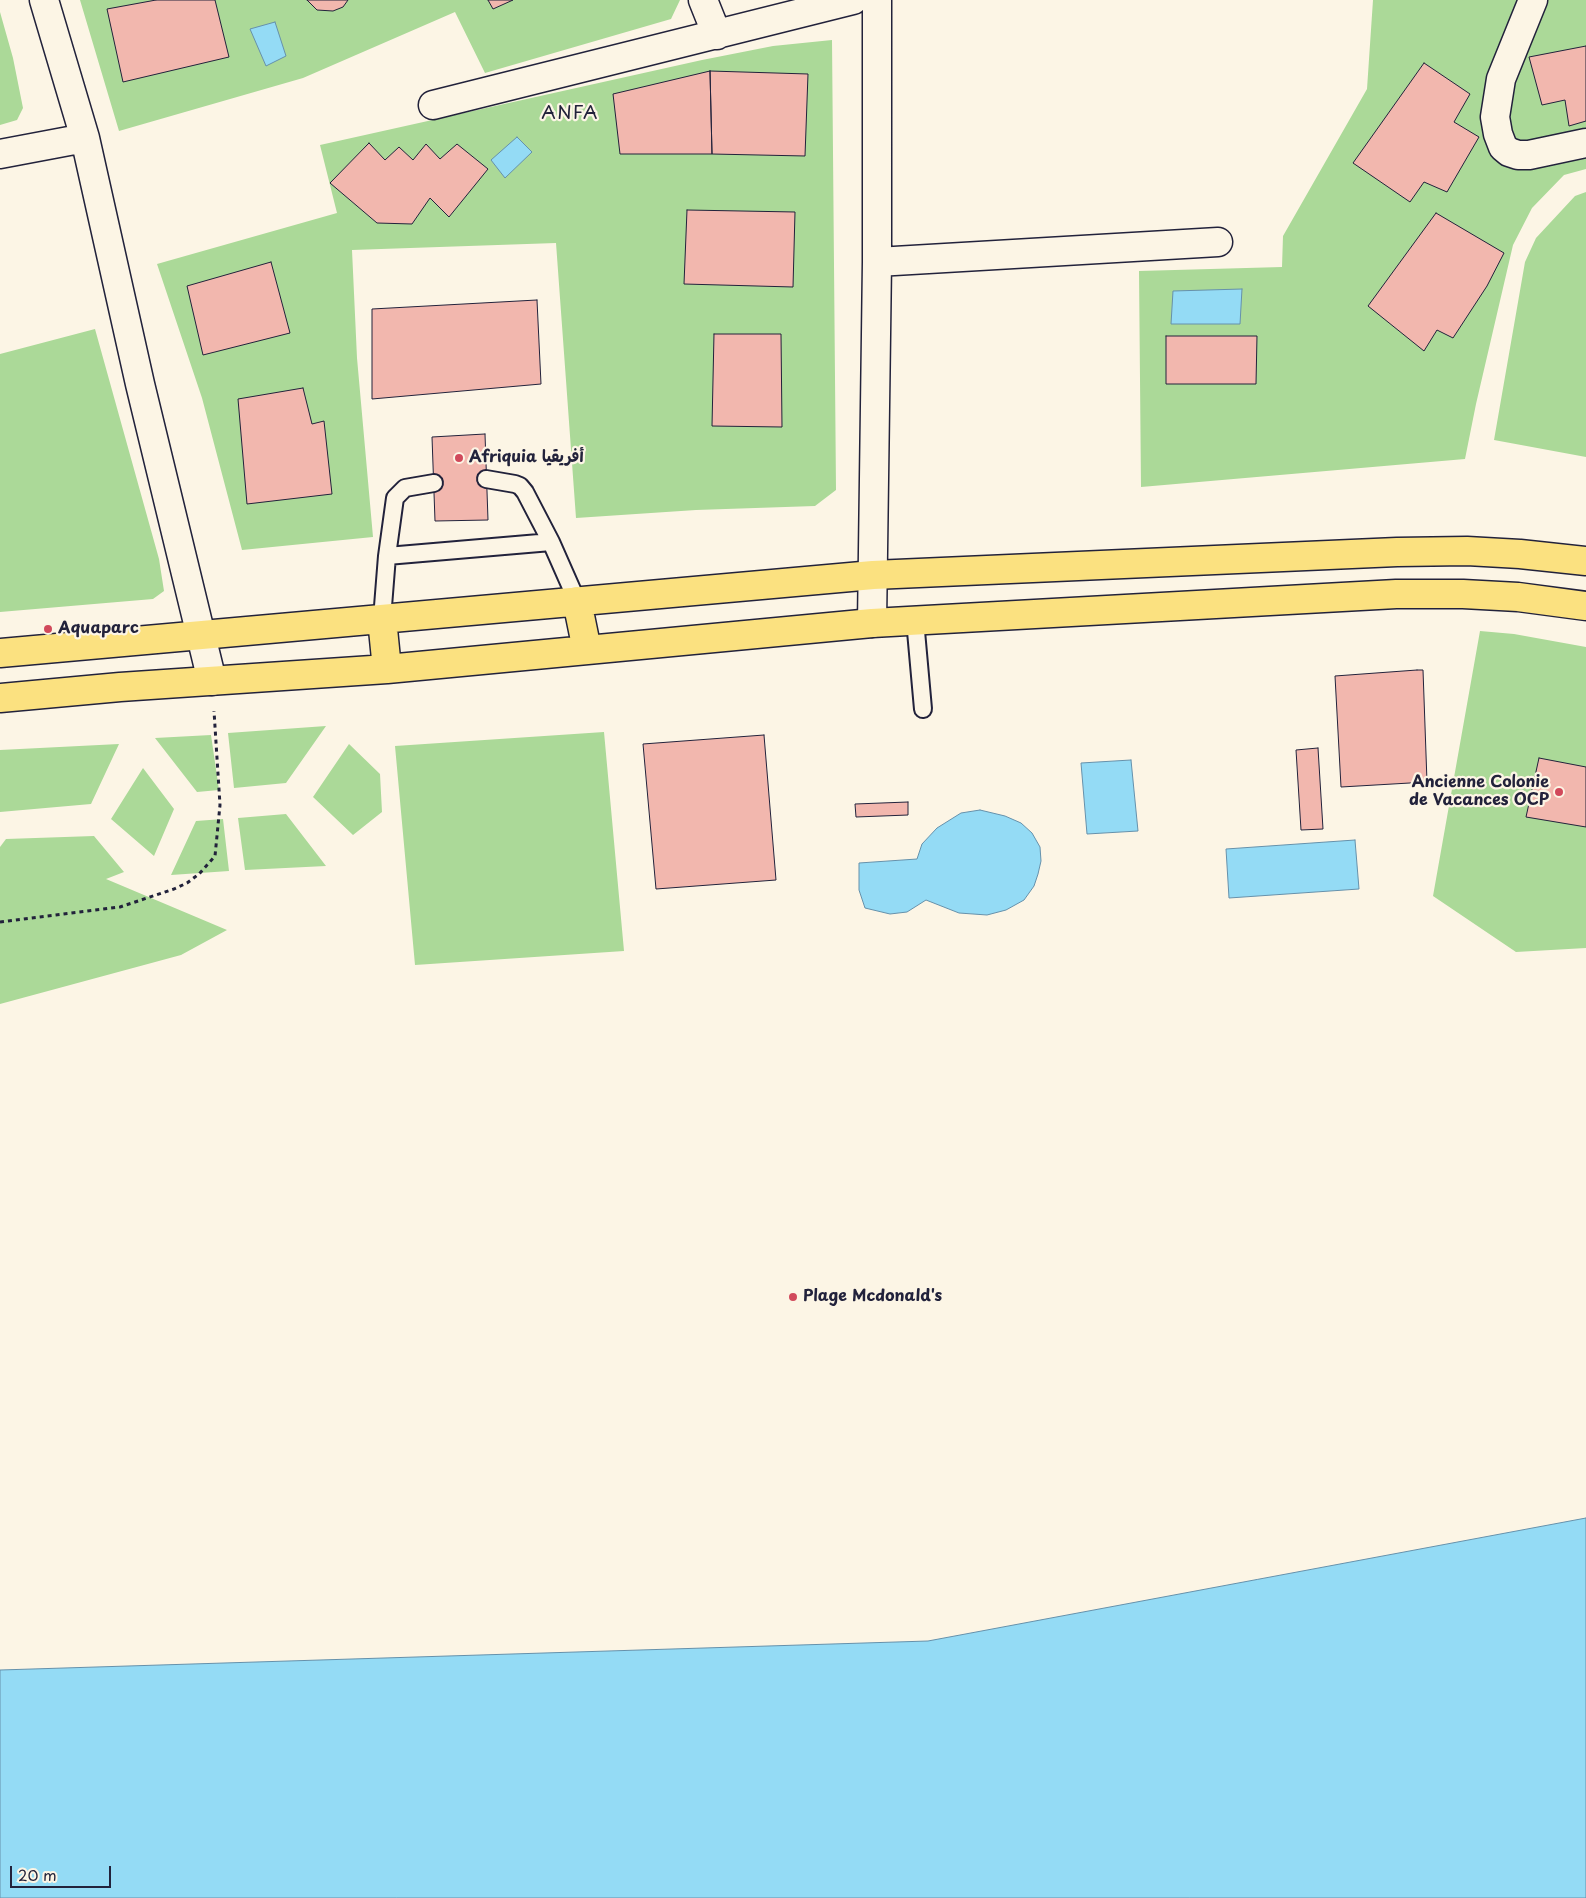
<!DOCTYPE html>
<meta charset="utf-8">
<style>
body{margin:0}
#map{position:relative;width:1586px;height:1898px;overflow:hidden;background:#fcf5e5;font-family:"Playpen Sans",sans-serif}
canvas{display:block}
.scale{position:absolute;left:10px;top:1866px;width:101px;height:22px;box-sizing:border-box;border:2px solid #22223b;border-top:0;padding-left:6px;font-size:15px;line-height:18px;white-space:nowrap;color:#22223b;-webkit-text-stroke:4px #fcf5e5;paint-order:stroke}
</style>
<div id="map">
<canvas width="1586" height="1898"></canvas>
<div class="scale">20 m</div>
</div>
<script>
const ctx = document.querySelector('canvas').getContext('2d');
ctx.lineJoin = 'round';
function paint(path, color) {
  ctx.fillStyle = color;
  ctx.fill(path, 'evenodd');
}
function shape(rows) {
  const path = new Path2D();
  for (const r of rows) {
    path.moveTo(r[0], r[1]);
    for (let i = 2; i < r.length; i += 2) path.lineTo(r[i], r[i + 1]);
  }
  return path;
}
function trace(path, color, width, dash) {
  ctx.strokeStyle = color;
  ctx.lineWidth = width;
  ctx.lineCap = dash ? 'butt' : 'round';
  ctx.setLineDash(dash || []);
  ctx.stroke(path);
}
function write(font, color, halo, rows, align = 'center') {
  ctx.font = font + ' "Playpen Sans","Playpen Sans Arabic",sans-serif';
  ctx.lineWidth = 4.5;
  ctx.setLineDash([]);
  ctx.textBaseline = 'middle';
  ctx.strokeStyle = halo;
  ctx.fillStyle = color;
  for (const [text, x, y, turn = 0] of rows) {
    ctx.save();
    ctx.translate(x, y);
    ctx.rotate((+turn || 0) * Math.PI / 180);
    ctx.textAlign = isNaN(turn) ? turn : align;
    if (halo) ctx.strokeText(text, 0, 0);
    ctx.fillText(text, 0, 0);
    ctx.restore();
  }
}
const green = shape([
 [80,0,680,0,671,19,485,73,455,12,303,78,119,131],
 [1373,0,1586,0,1586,169,1564,175,1532,208,1513,245,1476,404,1465,459,1141,487,1139,271,1282,267,1283,236,1367,89],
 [0,12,13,58,23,108,17,120,0,125],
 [832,40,836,490,815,506,696,510,576,518,556,243,352,250,357,358,373,537,242,550,202,398,157,264,337,213,320,145,702,60,773,46],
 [1586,192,1586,457,1494,440,1525,262,1536,238,1575,196],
 [95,329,159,559,164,591,153,599,0,612,0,354],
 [1480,631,1514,634,1586,647,1586,948,1516,952,1433,896],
 [326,726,286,783,234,788,228,733],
 [604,732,624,951,415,965,395,746],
 [211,735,219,790,197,792,155,738],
 [119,744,91,804,0,812,0,750],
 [349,744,380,774,382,812,353,835,313,797],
 [143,768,174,809,154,856,111,819],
 [286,814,326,866,245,870,238,818],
 [223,819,229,871,171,875,196,821],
 [94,836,124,872,106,879,227,930,181,955,0,1004,0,847,6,839]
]);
const water = shape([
 [275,22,286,56,266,66,250,29,275,22],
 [517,137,532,152,505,178,491,160,517,137],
 [1242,289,1240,324,1171,324,1173,291,1242,289],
 [1131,760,1138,831,1087,834,1081,763,1131,760],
 [980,810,1005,816,1021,823,1032,833,1040,847,1041,861,1038,874,1034,886,1024,900,1006,910,987,915,959,913,926,900,907,912,890,914,865,908,859,890,859,863,917,859,922,844,937,828,961,813,980,810],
 [1355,840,1359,889,1229,898,1226,849,1355,840],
 [1586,1518,1586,1898,0,1898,0,1670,928,1641,1586,1518]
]);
const building = shape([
 [156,0,215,0,229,57,123,82,107,9,156,0],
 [307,0,348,0,343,7,333,11,317,10,307,0],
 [488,0,513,0,493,9,488,0],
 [1586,46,1586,121,1569,126,1565,100,1542,105,1529,57,1586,46],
 [1424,63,1470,94,1454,122,1479,137,1447,192,1424,182,1410,202,1353,163,1424,63],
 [710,71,808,74,805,156,712,154,710,71],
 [710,71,712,154,620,154,613,94,710,71],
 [369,143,385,160,399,147,413,160,426,144,440,159,457,144,488,169,449,217,430,198,412,224,377,223,330,183,369,143],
 [687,210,795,212,793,287,684,284,687,210],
 [1436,213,1504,253,1487,286,1453,338,1437,330,1424,351,1368,306,1436,213],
 [271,262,290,333,203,355,187,286,271,262],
 [537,300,541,384,372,399,372,309,537,300],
 [714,334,781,334,782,427,712,426,714,334],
 [1166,336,1257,336,1256,384,1166,384,1166,336],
 [303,388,312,424,324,421,332,494,247,504,238,399,303,388],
 [485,434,488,520,435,521,432,437,485,434],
 [1417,670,1423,670,1427,782,1341,787,1335,676,1417,670],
 [764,735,776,880,656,889,643,744,764,735],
 [1318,748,1323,829,1301,830,1296,750,1318,748],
 [1539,758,1586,767,1586,827,1526,817,1539,758],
 [908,802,908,815,856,817,855,804,908,802]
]);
const path = shape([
 [0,922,120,907,174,889,187,883,199,874,215,856,220,805,214,711]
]);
const service = shape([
 [486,479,515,484,520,486,525,492,551,542,577,601],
 [387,556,551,542],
 [382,619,387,556,395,498,405,488,434,483],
 [915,620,923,709]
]);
const minor = shape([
 [44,0,85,138,140,384,212,681],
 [703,0,717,35],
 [1533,0,1501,79,1495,117,1498,134,1503,147,1509,152,1518,155,1529,155,1586,143],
 [433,105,853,0],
 [0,154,85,138],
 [877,262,1218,242],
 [872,623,877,262,877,0]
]);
const trunk = shape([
 [577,601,587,650],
 [382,619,387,669],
 [0,653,873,575,1397,552,1467,551,1520,554,1586,561],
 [0,698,120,687,387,669,872,623,1396,594,1463,594,1518,597,1586,606]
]);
const markers = [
 [459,458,5,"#d1495b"],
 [48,629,5,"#d1495b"],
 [1559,792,5,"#d1495b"],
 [793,1297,5,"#d1495b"]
];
const poiNames = [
 ["Afriquia أفريقيا",469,458],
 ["Aquaparc",58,629],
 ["Ancienne Colonie",1549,783,"right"],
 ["de Vacances OCP",1549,801,"right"],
 ["Plage Mcdonald's",803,1297]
];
const quarterNames = [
 ["ANFA",570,114]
];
paint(green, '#abd998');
paint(water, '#94dbf5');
trace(water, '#6691ab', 1);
paint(building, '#f2b7ae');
trace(building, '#22223b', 1);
trace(service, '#22223b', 20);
trace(minor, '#22223b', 31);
trace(trunk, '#22223b', 31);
trace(path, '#22223b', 3, [4, 4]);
trace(service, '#fcf5e5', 16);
trace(minor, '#fcf5e5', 28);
trace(trunk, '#fbe180', 28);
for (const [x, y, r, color] of markers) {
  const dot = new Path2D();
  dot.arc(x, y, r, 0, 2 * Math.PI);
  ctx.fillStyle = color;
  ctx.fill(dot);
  trace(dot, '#fcf5e5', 2);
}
write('bold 16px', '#22223b', '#fcf5e5', poiNames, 'left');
ctx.letterSpacing = '1px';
write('19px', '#22223b', '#fcf5e5', quarterNames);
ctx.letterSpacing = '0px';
</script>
